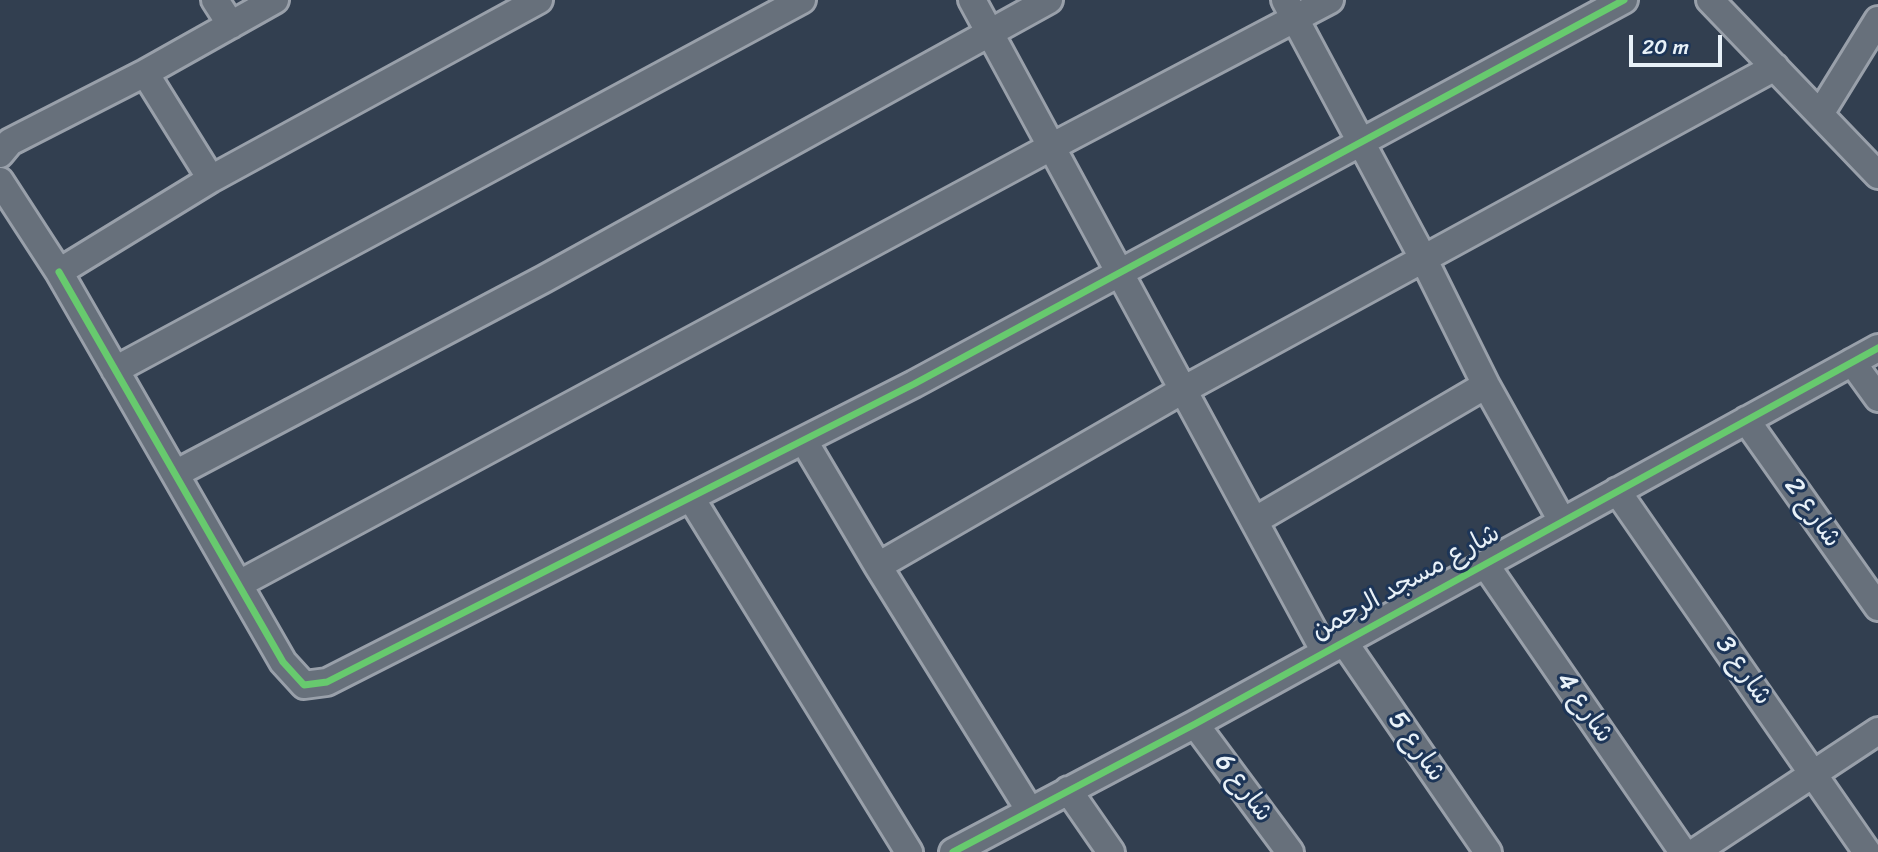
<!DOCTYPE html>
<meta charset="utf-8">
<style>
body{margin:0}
#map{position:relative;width:1878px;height:852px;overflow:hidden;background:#323f50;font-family:Sriracha,sans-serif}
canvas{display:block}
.scale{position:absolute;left:1629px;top:35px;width:93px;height:32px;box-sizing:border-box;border:4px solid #e8f1f8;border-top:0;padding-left:9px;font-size:21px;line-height:24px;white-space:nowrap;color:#e8f1f8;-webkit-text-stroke:5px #1d3557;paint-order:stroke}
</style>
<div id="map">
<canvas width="1878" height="852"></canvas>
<div class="scale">20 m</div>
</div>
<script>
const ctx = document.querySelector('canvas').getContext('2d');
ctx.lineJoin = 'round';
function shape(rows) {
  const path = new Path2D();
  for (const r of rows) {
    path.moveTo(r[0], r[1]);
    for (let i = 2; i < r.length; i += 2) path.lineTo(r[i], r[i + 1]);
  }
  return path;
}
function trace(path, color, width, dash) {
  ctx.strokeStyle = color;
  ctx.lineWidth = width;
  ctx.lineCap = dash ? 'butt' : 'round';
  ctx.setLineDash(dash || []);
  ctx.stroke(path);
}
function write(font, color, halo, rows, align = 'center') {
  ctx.font = font + ' Sriracha,"Playpen Sans Arabic",sans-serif';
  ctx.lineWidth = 6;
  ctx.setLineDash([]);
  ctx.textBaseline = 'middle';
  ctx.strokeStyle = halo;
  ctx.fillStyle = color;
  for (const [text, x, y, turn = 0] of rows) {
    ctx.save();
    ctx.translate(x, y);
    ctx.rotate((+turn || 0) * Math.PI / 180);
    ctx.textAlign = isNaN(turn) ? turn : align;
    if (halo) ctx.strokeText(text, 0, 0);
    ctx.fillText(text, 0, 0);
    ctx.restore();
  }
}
const street = shape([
 [215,0,231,25],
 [972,0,1325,652],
 [1285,0,1423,258,1486,385,1562,521],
 [1710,0,1878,175],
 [145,73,211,179],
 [1820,114,1878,20],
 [0,154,10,142,145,73,275,0],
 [0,181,59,272,211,179,539,0],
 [59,272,283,662,304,685,327,682,914,384,1624,0],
 [1852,362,1878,398],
 [115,370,802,0],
 [1746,420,1878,607],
 [804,441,878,566,1030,811],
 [175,474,544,279,1049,0],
 [1617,491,1867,852],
 [691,498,909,852],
 [1254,521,1486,385],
 [1485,564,1683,852],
 [878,566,1183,390,1775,67],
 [239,584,1051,147,1330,0],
 [1344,642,1488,852],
 [1195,724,1290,852],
 [1068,790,1111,852],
 [953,852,1195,724,1878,348],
 [1695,852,1878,731]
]);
const cycleway = shape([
 [59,272,283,662,304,685,327,682,914,384,1624,0],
 [953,852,1195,724,1878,348]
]);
const streetNames = [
 ["شارع 2",1812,513,55],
 ["شارع مسجد الرحمن",1406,583,-29],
 ["شارع 3",1743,671,55],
 ["شارع 4",1584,708,55],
 ["شارع 5",1416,747,55],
 ["شارع 6",1243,788,53]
];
trace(street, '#99a0aa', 32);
trace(street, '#67707b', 26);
trace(cycleway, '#67ca6e', 7);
write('26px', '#e8f1f8', '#1d3557', streetNames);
</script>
